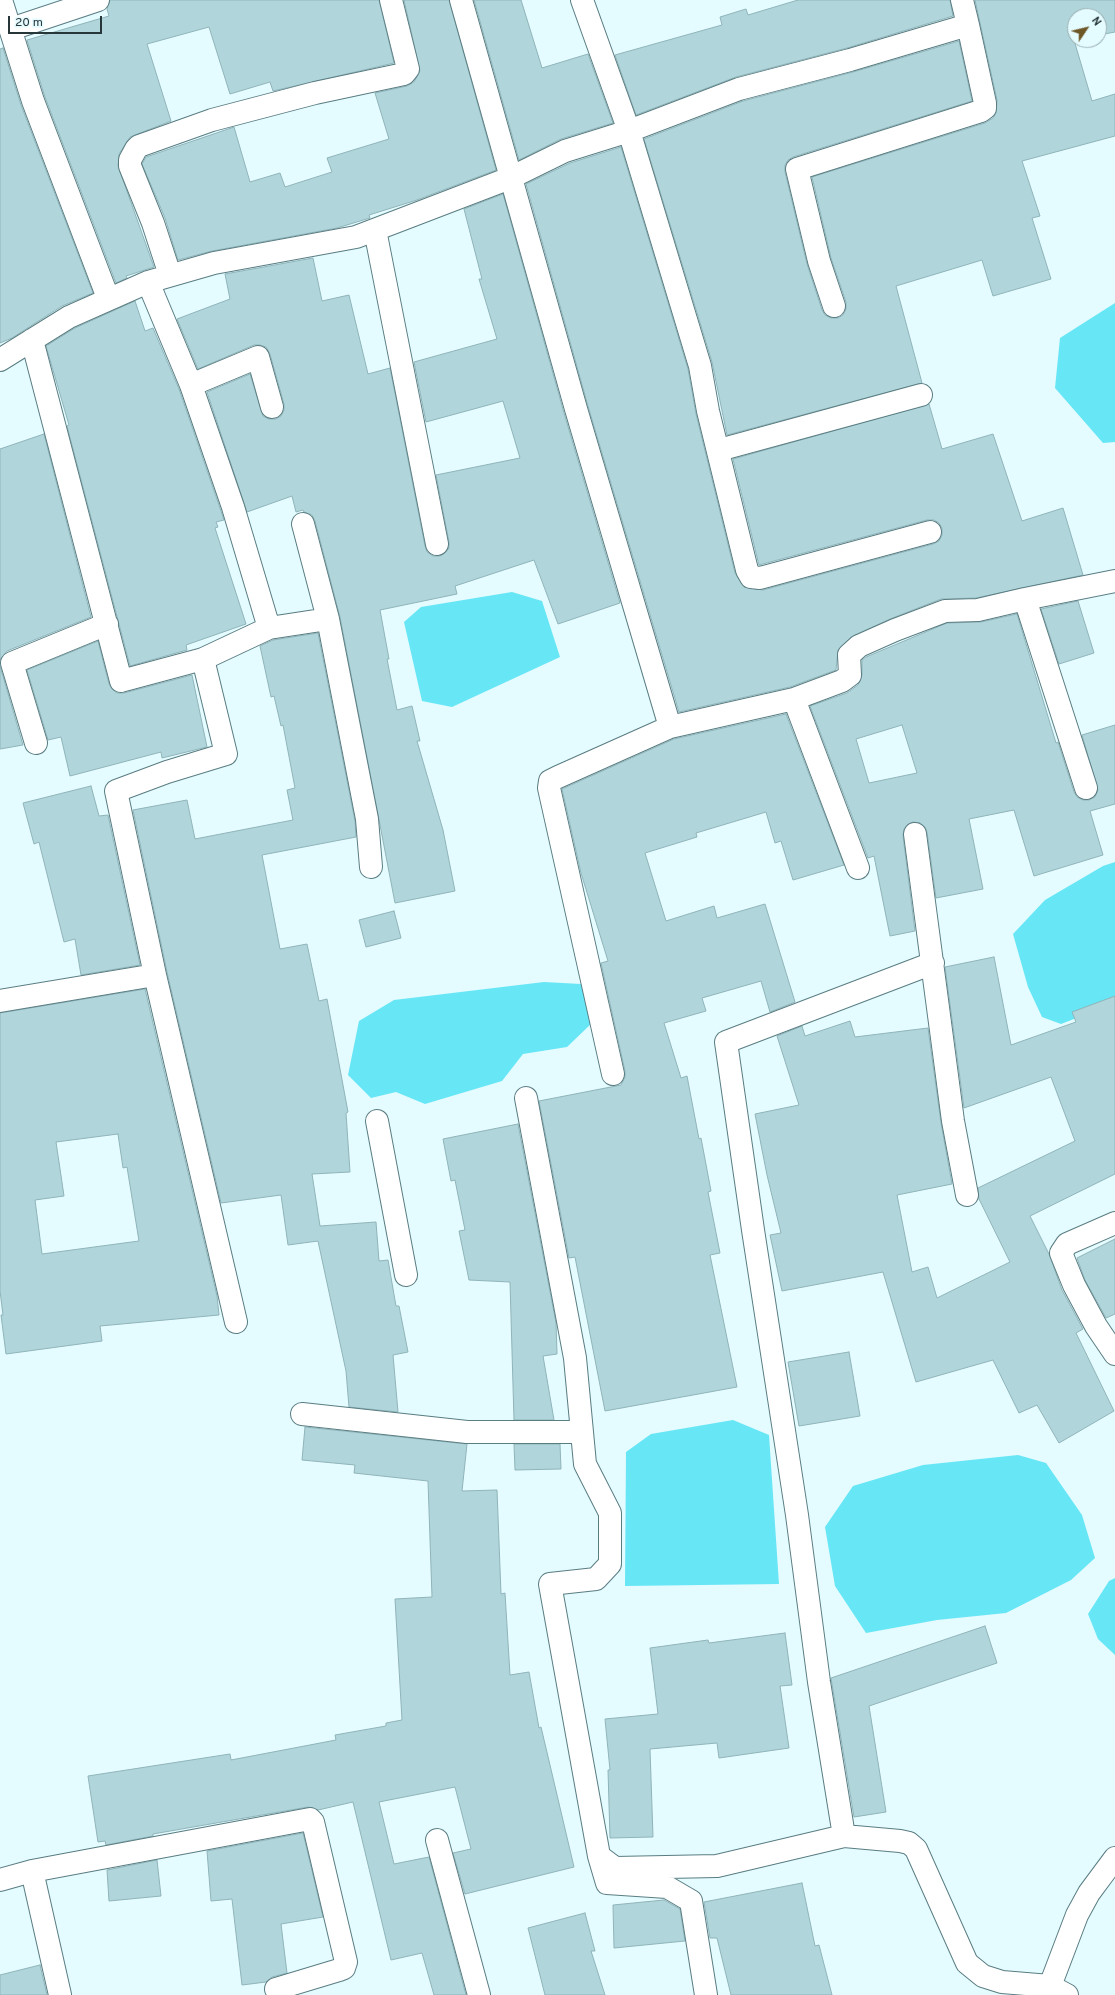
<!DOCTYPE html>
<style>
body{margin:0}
#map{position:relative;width:1115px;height:1995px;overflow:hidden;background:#e4fbff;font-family:Overpass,sans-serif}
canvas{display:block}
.north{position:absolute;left:1067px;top:8px;width:40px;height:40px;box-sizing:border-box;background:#e4fbff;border:1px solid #98acaf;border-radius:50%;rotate:55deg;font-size:11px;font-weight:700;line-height:16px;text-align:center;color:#273638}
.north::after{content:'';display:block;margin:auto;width:14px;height:18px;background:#6d5727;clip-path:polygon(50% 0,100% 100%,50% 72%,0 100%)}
.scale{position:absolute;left:8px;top:16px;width:94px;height:18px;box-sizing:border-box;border:2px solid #273638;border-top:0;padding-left:5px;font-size:12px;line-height:14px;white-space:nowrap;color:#273638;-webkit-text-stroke:3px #e4fbff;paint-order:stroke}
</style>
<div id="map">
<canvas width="1115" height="1995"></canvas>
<div class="north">N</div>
<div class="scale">20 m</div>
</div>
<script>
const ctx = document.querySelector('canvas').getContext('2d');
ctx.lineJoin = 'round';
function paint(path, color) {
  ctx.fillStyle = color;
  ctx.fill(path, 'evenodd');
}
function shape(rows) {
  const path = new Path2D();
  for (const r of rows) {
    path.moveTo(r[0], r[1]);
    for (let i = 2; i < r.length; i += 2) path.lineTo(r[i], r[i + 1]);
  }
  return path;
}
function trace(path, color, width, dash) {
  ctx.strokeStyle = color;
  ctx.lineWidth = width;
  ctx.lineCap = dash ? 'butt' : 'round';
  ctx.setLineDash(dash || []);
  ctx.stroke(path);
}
const water = shape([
 [1115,303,1115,442,1103,443,1055,388,1060,338],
 [512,592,542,601,560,657,452,707,422,701,404,622,421,607],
 [1115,862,1115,1003,1061,1024,1042,1017,1028,987,1013,934,1045,900,1103,866],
 [544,982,581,984,592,1023,567,1047,523,1054,502,1081,425,1104,396,1092,371,1098,348,1075,359,1021,394,1000],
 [733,1420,769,1435,779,1584,625,1586,626,1452,651,1434],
 [1018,1455,1046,1463,1082,1515,1095,1558,1071,1580,1006,1613,937,1620,866,1633,835,1586,825,1527,853,1486,923,1465],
 [1115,1578,1115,1655,1098,1639,1088,1614,1109,1581]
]);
const building = shape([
 [110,0,379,0,394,63,273,91,270,82,230,94,209,27,147,44,171,121,130,137,119,154,118,166,154,267,126,276,127,278,116,283,45,97,27,40,109,16,107,9,110,0],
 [404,0,449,0,496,170,417,200,369,215,370,218,337,228,212,251,178,260,165,218,142,164,146,157,234,127,250,182,280,173,285,187,332,172,327,158,389,139,375,93,407,86,414,82,420,71,404,0],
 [474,0,521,0,542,68,588,54,613,123,561,139,519,160,474,0],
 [798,0,950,0,953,16,847,48,736,77,636,115,615,55,722,25,720,17,746,9,748,15,798,0],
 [975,0,1115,0,1115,32,1099,35,1099,16,1075,16,1076,40,1074,40,1092,101,1115,94,1115,136,1022,161,1040,216,1032,218,1051,279,993,296,982,260,896,286,922,383,727,435,712,362,644,139,743,101,853,72,959,41,972,101,793,157,788,160,785,165,785,172,807,264,822,310,825,315,831,318,838,318,843,315,846,309,846,302,831,258,812,177,985,123,993,118,996,113,997,100,975,0],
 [3,48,21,105,93,293,62,306,12,338,0,343,0,49,3,48],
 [621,147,688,369,696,414,735,573,744,587,763,590,933,544,939,541,942,535,942,528,939,523,934,520,927,520,759,565,733,459,929,404,942,449,993,434,1022,521,1063,508,1083,575,976,598,941,599,890,619,851,637,838,650,836,670,790,687,679,712,588,406,526,184,570,163,621,147],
 [503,194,564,413,620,603,558,624,534,560,455,586,457,594,380,610,389,659,387,659,397,710,412,706,420,741,417,741,443,830,455,891,395,903,340,617,315,521,312,515,304,512,303,510,296,512,292,496,247,512,207,392,250,374,263,416,269,419,276,419,281,416,284,410,284,404,270,354,266,347,260,345,254,345,198,369,177,319,230,299,225,274,313,258,322,301,349,295,368,374,390,368,425,546,427,552,433,556,440,556,445,553,449,548,449,542,436,475,520,458,503,401,426,422,414,362,497,339,479,279,482,279,464,209,503,194],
 [135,301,145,331,153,328,179,389,221,511,224,520,216,522,218,527,215,528,246,624,186,645,187,650,130,666,67,426,69,425,46,346,75,328,135,301],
 [44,434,91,617,7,651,0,660,0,449,44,434],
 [1078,601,1094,653,1059,664,1041,609,1078,601],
 [1017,614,1056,743,1058,742,1074,792,1077,797,1083,800,1089,800,1095,797,1098,790,1082,735,1115,725,1115,804,1090,811,1103,855,1034,876,1014,810,969,819,983,889,936,898,927,832,925,827,920,823,913,822,908,824,904,829,903,836,915,931,890,936,874,856,868,858,810,706,847,693,858,685,862,675,862,660,866,657,947,623,981,622,1017,614],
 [902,725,917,773,869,783,856,739,902,725],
 [318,633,355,821,356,837,262,855,280,949,307,944,319,1001,327,999,348,1112,346,1113,350,1172,312,1174,320,1226,376,1222,379,1261,388,1260,396,1306,399,1306,408,1352,393,1355,398,1412,349,1407,346,1371,318,1241,288,1245,281,1195,221,1203,167,972,133,810,187,800,195,839,293,820,287,790,295,788,283,725,281,726,274,696,271,697,260,646,273,640,318,633],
 [98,641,109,684,112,689,117,693,124,693,192,675,207,747,162,758,161,752,70,776,61,737,48,740,27,670,98,641],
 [0,666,23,745,0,749,0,666],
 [786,714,844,865,793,880,781,841,775,843,766,812,696,833,697,837,645,853,666,921,714,906,717,918,765,904,795,1002,770,1012,761,981,702,998,706,1011,664,1023,681,1078,687,1076,699,1139,701,1138,711,1191,708,1192,720,1253,710,1255,737,1387,605,1411,575,1257,569,1258,539,1101,616,1086,621,1085,625,1077,625,1071,601,963,608,961,581,873,562,789,674,739,786,714],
 [91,786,99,816,108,815,140,965,81,975,75,939,64,942,39,842,34,844,23,803,91,786],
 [394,911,401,938,366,947,359,920,394,911],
 [994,957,1011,1045,1076,1022,1072,1012,1115,996,1115,1174,1030,1216,1049,1254,1062,1290,1083,1329,1076,1333,1114,1411,1059,1443,1037,1405,1019,1413,993,1360,916,1382,883,1272,782,1291,770,1235,781,1233,767,1175,755,1114,799,1105,777,1036,802,1026,805,1036,850,1021,855,1037,928,1028,941,1123,952,1184,897,1195,912,1272,928,1267,937,1298,1010,1262,979,1199,978,1188,1075,1141,1051,1077,964,1108,945,967,994,957],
 [145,989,217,1296,219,1315,100,1326,102,1341,6,1354,1,1315,3,1315,0,1291,0,1013,145,989],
 [118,1134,123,1168,127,1167,139,1241,42,1254,35,1200,64,1196,56,1142,118,1134],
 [518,1124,556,1323,557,1354,543,1356,554,1420,514,1420,510,1282,469,1280,459,1231,465,1230,455,1180,451,1181,443,1139,518,1124],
 [1115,1239,1115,1314,1106,1318,1085,1280,1077,1258,1115,1239],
 [849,1352,860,1416,799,1426,788,1362,849,1352],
 [305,1427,467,1444,462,1491,497,1490,501,1594,505,1593,510,1675,529,1672,539,1728,541,1727,574,1867,465,1894,453,1853,471,1849,455,1787,379,1802,394,1864,429,1857,466,1995,434,1995,422,1953,391,1960,353,1802,318,1810,308,1807,153,1834,153,1836,106,1845,105,1841,98,1842,88,1776,230,1754,231,1760,336,1740,335,1735,386,1726,386,1723,402,1720,395,1599,432,1597,428,1481,354,1473,355,1465,302,1460,305,1427],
 [514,1444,560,1444,561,1469,515,1470,514,1444],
 [985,1626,997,1663,869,1706,886,1812,854,1817,831,1678,985,1626],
 [785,1633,792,1685,780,1686,789,1748,719,1758,717,1743,650,1749,653,1837,610,1838,608,1770,610,1770,605,1719,658,1714,650,1648,708,1640,709,1643,785,1633],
 [303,1833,323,1917,281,1924,287,1973,272,1977,266,1982,242,1985,232,1899,211,1901,207,1851,303,1833],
 [157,1860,161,1896,109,1901,107,1870,157,1860],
 [802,1883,815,1946,819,1945,832,1995,731,1995,717,1938,710,1938,704,1902,802,1883],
 [664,1900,680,1909,685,1941,614,1948,613,1905,664,1900],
 [585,1913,595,1951,591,1951,605,1995,545,1995,528,1928,585,1913],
 [40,1965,47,1995,0,1995,0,1975,40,1965]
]);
const minor = shape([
 [1,0,33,101,108,298],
 [461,0,576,409,670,727],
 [582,0,629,131,700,366,708,411,747,570,751,577,760,578,930,532],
 [11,29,98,0],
 [375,230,437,544],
 [170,275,153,223,130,166,130,160,136,149,139,146,212,120,315,93,404,74,408,69,391,0],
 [148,282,191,385,233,507,269,628],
 [834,306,819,261,797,169,981,111,985,108,985,103,968,25],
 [32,340,121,681,203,659,269,628,328,619],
 [0,360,69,317,148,282,214,263,356,237,510,178,565,151,629,131,739,89,850,60,968,25,962,0],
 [191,385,258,357,272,407],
 [719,450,921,395],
 [303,524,328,619,367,819,371,867],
 [1025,599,1115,581],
 [203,659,226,754,167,772,116,791,155,975,236,1322],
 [794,699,858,868],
 [36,743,12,663,107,624],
 [915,834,953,1121,967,1195],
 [933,963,726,1042,753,1230,797,1515,819,1682,844,1836,900,1841,909,1843,916,1849,967,1963,983,1976,1002,1982,1050,1986,1067,1995],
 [0,1001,155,975],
 [613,1074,549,788,550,781,558,777,670,727,794,699,842,681,850,675,849,655,859,646,895,630,945,611,978,610,1025,599,1086,788],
 [526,1098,575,1358,585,1464,610,1513,610,1564,596,1579,550,1584,599,1856,615,1868,717,1866,844,1836],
 [377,1121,406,1275],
 [1115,1223,1067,1244,1061,1253,1074,1285,1096,1326,1115,1354],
 [302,1414,467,1432,582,1432],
 [437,1840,479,1995],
 [599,1856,607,1883,667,1887,691,1901,706,1995],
 [32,1871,60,1995],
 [0,1880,32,1871,310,1819,313,1822,346,1962,344,1968,339,1970,276,1989],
 [1050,1986,1077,1915,1089,1893,1115,1858]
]);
paint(water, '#67e6f6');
paint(building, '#b0d6db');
trace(building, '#8fb4b9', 1);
trace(minor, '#597d82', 24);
trace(minor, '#fff', 22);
</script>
